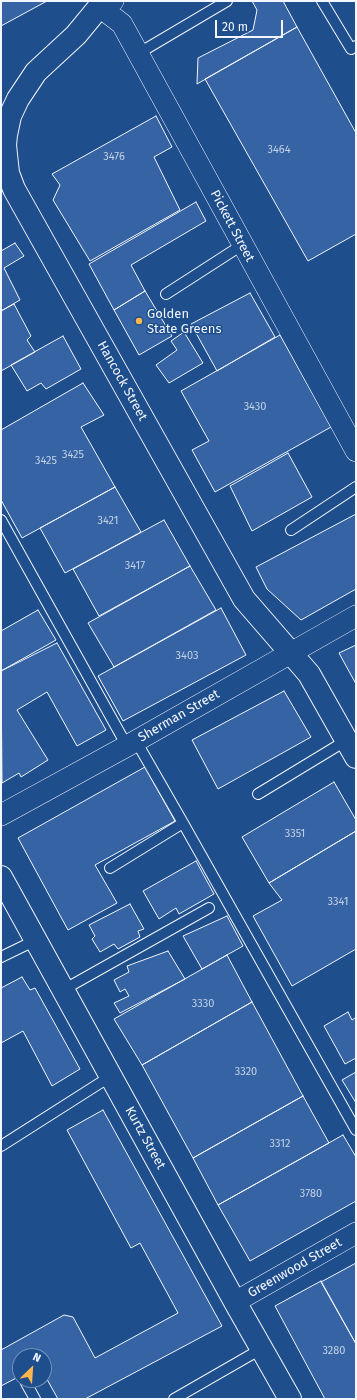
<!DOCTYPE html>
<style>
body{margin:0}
#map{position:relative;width:357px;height:1400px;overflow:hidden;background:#1f4e8c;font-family:"Fira Sans",sans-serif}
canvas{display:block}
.frame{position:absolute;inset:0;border:2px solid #f2f6ff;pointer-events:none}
.north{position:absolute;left:12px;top:1348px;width:40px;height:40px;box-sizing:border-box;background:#1f4e8c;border:1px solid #7391ba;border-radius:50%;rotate:25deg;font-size:11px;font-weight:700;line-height:16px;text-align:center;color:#f2f6ff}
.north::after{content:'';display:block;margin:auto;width:14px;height:18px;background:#ffb74d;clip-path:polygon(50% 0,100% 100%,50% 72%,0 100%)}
.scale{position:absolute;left:215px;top:20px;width:68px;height:18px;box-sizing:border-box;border:2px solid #f2f6ff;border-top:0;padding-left:5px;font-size:12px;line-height:14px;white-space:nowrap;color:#f2f6ff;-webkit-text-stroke:3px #1f4e8c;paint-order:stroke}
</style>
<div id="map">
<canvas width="357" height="1400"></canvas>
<div class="frame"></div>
<div class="north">N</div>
<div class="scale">20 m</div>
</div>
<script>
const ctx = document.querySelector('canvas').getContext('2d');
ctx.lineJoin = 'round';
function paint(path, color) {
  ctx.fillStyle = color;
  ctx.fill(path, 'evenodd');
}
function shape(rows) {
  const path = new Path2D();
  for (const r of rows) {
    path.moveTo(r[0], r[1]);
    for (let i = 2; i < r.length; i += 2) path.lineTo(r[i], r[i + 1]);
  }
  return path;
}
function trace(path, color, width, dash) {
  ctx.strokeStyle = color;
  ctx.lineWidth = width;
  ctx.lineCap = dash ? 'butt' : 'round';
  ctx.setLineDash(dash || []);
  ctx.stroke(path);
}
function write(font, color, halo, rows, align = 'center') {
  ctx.font = font + ' "Fira Sans",sans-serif';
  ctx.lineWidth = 3;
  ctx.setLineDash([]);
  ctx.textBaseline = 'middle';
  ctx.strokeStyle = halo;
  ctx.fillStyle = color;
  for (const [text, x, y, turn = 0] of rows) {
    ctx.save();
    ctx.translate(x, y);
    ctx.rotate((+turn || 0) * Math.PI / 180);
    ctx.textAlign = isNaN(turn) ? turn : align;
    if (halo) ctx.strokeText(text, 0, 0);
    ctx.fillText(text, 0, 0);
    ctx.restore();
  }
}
const building = shape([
 [1,1,47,1,1,26,1,1],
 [252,1,283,1,297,27,197,84,198,58,253,30,257,10,252,1],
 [297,27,356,133,356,234,308,261,205,79,297,27],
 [156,116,172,147,154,157,180,210,90,261,53,200,60,185,52,174,156,116],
 [196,202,206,221,131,265,145,291,114,310,89,264,196,202],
 [15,243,24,256,4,268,20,300,1,311,1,251,15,243],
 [145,291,172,336,139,355,114,310,145,291],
 [250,293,275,337,217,371,191,324,250,293],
 [14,304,31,336,27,340,35,352,1,371,1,311,14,304],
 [184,332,203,363,169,383,156,365,177,350,171,341,184,332],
 [280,335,331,427,215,492,192,450,209,441,181,391,280,335],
 [63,336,81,369,46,389,41,383,27,391,11,365,63,336],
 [83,383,104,415,81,427,115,487,22,538,1,500,1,430,83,383],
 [288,453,312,497,252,531,230,486,288,453],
 [115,487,141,532,65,573,40,528,115,487],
 [356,514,356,589,301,620,267,589,256,567,356,514],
 [164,520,190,566,99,616,73,569,164,520],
 [190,566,216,610,114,667,88,623,190,566],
 [221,608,246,655,123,721,98,676,221,608],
 [38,610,56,640,1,671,1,631,38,610],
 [57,643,106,730,77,746,47,692,17,710,48,760,21,777,19,773,2,783,1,671,57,643],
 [356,645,356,684,339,653,356,645],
 [284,691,311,737,218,789,192,740,284,691],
 [145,767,175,821,95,865,117,903,68,930,18,838,145,767],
 [334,782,356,820,356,831,269,883,242,837,334,782],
 [356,831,356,949,292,986,253,916,282,900,269,883,356,831],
 [196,861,214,894,179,914,176,908,159,919,143,891,196,861],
 [130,904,144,929,138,931,140,937,118,949,114,944,100,952,92,939,95,936,89,925,130,904],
 [227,916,243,946,202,969,183,936,227,916],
 [168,951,185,979,120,1013,114,1003,129,996,125,989,120,992,114,980,129,972,127,966,168,951],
 [227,955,252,1002,142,1065,114,1019,227,955],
 [22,977,30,990,35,988,80,1069,52,1086,23,1031,1,1043,1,988,22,977],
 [252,1002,303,1096,193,1158,142,1065,252,1002],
 [348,1012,352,1020,355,1018,356,1020,356,1058,345,1064,324,1026,348,1012],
 [356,1072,356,1103,342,1080,356,1072],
 [303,1096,329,1143,218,1205,193,1158,303,1096],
 [103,1110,222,1326,85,1399,58,1399,44,1374,44,1356,20,1356,20,1376,1,1386,1,1350,64,1315,73,1317,95,1358,178,1313,140,1243,131,1248,67,1130,103,1110],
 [343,1135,356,1157,356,1201,250,1261,218,1205,343,1135],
 [356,1263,356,1344,321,1282,356,1263],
 [321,1281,356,1344,356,1399,325,1399,275,1306,321,1281]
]);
const lane = shape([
 [322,1,351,49,356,46],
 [139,53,227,1],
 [166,294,242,245],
 [1,520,127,746],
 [291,530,356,487],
 [136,741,183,823,356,1130],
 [258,794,347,740],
 [110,868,183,823],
 [1,957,36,940],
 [63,990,209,908],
 [1,1146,111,1076],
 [26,1383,35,1399],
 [174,1399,261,1349]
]);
const street = shape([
 [113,1,100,7,122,24,356,451],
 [1,815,127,746,356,616],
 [235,1302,356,1233]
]);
const secondary = shape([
 [104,1,76,35,36,72,18,99,10,116,6,135,5,145,8,173,14,189,244,599,309,674,356,757],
 [1,877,235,1302,290,1399]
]);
const markers = [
 [139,321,4,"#ffb74d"]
];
const numberNames = [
 ["3464",279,150],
 ["3476",114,157],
 ["3430",255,407],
 ["3425",73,455],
 ["3425",46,461],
 ["3421",108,521],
 ["3417",135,566],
 ["3403",187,656],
 ["3351",295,834],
 ["3341",338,902],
 ["3330",203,1004],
 ["3320",246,1072],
 ["3312",280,1144],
 ["3780",311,1194],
 ["3280",334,1351]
];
const streetNames = [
 ["Pickett Street",232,226,62],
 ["Hancock Street",122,381,61],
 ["Sherman Street",179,716,-30],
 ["Kurtz Street",145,1138,61],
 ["Greenwood Street",295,1268,-30]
];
const poiNames = [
 ["Golden",147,314],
 ["State Greens",147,329]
];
paint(building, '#3563a3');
trace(building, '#f2f6ff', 1);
trace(lane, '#f2f6ff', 12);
trace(street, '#f2f6ff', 22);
trace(secondary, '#f2f6ff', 24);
trace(lane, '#1f4e8c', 10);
trace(street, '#1f4e8c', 21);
trace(secondary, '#1f4e8c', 22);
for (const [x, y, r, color] of markers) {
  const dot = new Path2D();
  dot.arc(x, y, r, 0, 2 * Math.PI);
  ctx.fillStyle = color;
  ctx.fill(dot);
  trace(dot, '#1f4e8c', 1.5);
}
write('11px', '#c3d1e8', null, numberNames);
write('13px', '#f2f6ff', '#1f4e8c', streetNames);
write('13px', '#f2f6ff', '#1f4e8c', poiNames, 'left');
</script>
